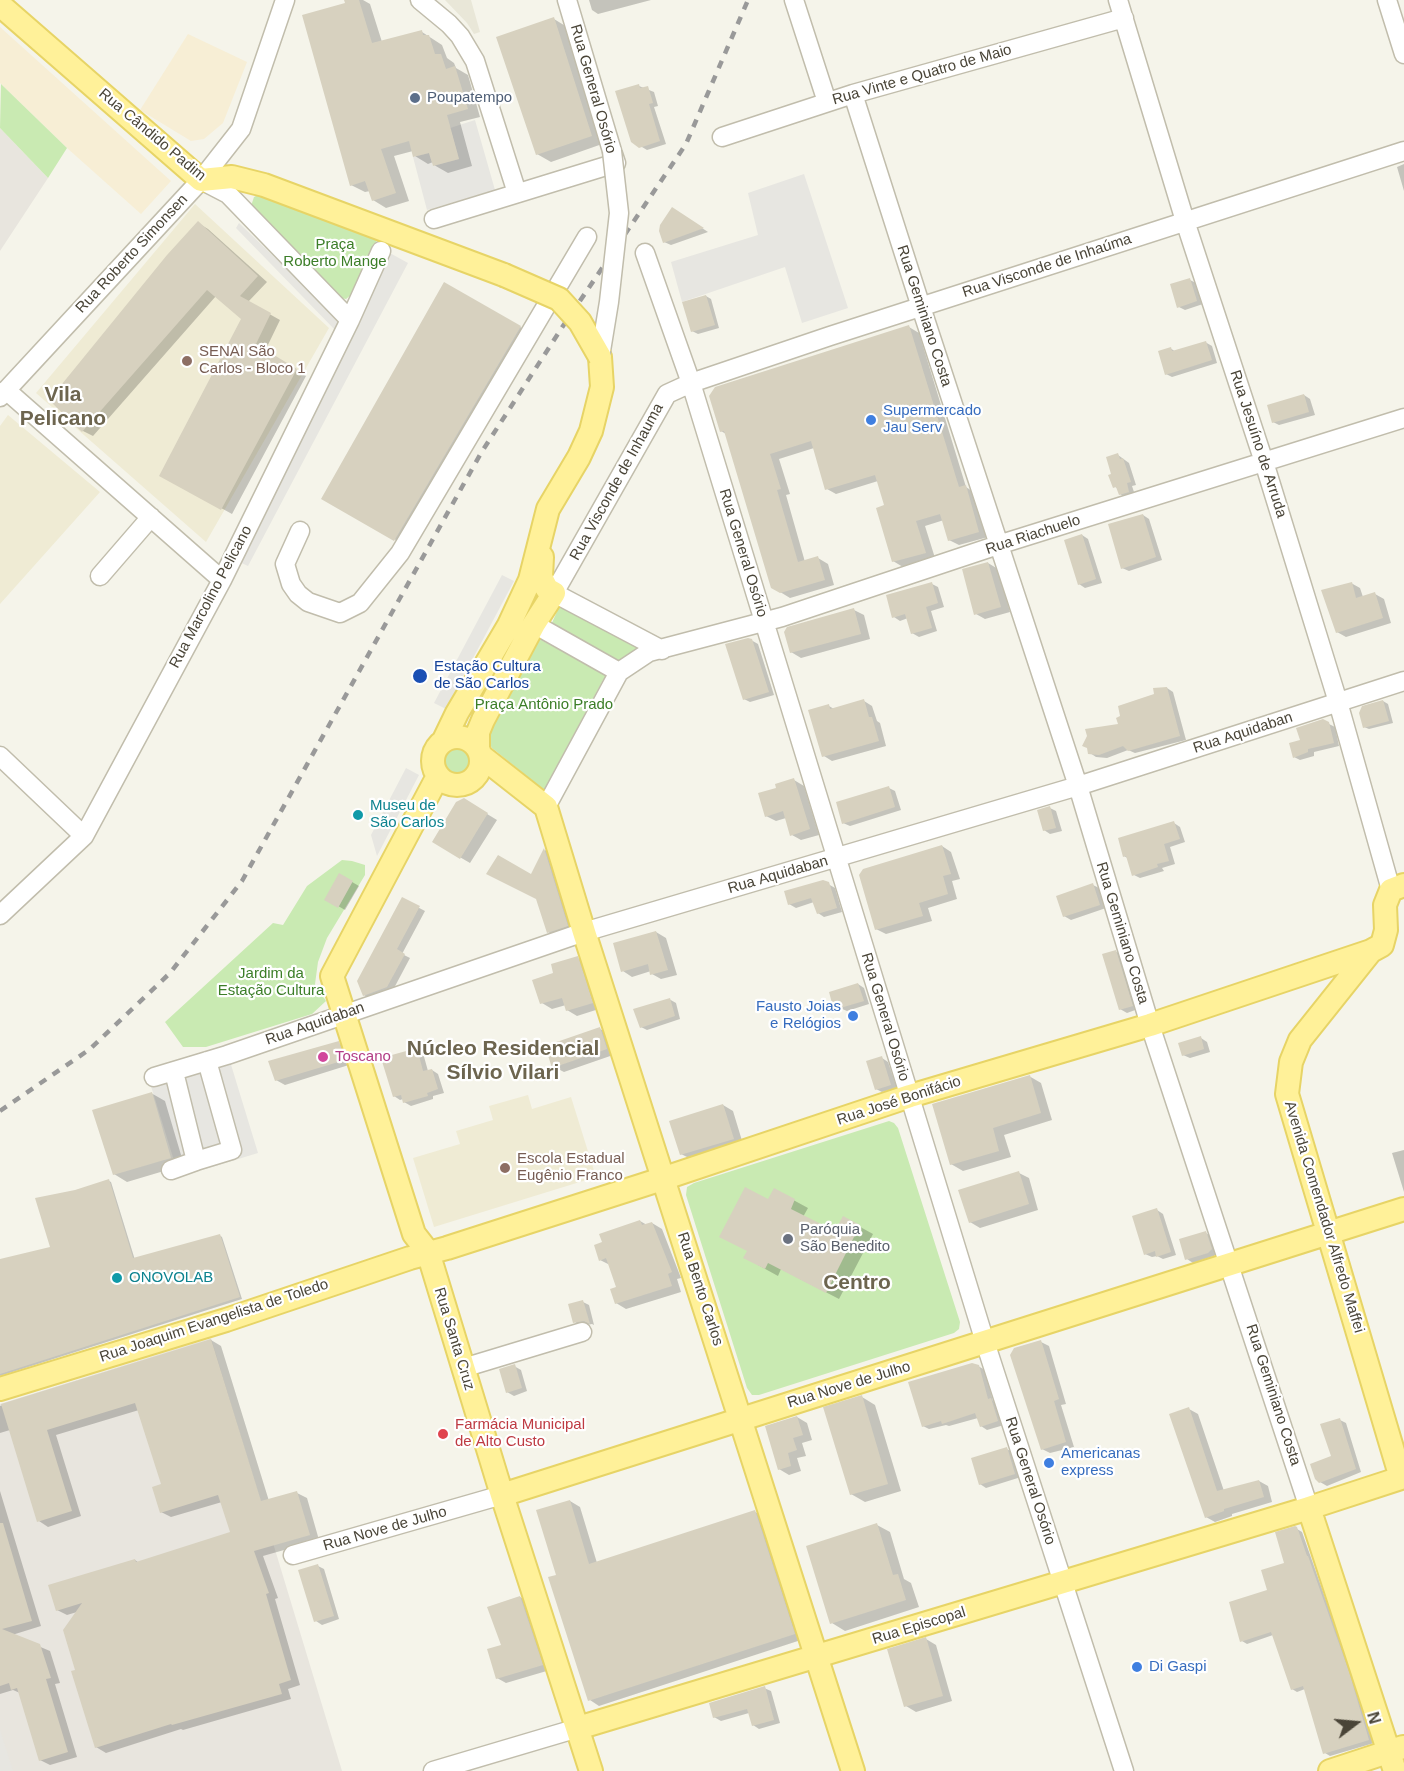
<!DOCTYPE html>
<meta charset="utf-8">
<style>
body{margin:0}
#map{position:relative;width:1404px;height:1771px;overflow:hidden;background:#f5f4ea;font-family:Arial,sans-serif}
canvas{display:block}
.north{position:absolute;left:1326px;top:1693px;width:60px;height:60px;-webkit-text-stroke:4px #fff;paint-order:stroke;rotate:74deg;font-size:16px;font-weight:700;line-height:24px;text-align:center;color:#4a4538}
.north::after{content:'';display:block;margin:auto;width:21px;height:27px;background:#4a4538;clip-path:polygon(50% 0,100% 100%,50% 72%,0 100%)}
</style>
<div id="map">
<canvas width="1404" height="1771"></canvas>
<div class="north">N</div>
</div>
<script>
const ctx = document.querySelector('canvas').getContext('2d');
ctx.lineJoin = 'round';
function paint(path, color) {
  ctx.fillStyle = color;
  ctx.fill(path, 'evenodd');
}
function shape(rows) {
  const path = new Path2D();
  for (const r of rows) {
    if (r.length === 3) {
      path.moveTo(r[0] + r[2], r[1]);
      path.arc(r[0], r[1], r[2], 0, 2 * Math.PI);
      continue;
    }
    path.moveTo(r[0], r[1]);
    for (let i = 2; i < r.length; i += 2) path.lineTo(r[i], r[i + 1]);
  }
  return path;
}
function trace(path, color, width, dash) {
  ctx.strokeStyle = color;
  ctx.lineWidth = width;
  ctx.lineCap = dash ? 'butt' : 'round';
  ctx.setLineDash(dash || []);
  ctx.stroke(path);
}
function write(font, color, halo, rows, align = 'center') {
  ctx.font = font + ' Arial,sans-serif';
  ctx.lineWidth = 4.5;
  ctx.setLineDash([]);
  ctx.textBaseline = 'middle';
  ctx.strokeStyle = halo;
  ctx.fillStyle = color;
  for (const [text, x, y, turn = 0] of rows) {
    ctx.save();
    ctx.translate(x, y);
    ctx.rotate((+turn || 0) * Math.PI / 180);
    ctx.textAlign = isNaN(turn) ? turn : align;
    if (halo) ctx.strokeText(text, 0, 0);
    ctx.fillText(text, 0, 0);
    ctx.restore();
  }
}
const residential = shape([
 [445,0,471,0,480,32,474,34,467,23]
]);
const commercial = shape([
 [0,27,171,181,141,214,67,148,0,83],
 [188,34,247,62,223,123,204,139,191,141,140,110]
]);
const industrial = shape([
 [0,128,48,178,0,251],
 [211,1338,342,1771,0,1771,0,1404]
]);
const education = shape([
 [195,204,329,328,206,542,36,393],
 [8,415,100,492,0,604,0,426],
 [528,1095,532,1109,571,1097,596,1177,434,1227,413,1158,460,1144,456,1131,493,1120,489,1106]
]);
const green = shape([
 [1,84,67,148,48,178,0,128],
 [260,194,378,238,352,294,346,299,336,297,251,206,254,197],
 [561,602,648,647,639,648,620,661,552,623],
 [536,637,607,676,603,680,544,790,492,748,489,742,489,730],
 [458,761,13],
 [342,860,352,861,365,865,365,875,327,938,318,962,315,984,326,1001,312,1014,206,1047,183,1047,165,1022,273,923,283,925,307,886],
 [889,1121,894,1123,898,1128,960,1322,959,1329,954,1333,759,1395,752,1395,747,1388,686,1195,687,1187,694,1183]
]);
const parking = shape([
 [475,120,495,190,427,210,413,157,429,153,433,166,459,159,450,128],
 [804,174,848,308,802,323,785,267,682,302,671,262,758,235,748,193],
 [239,223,341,321,335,330,236,228],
 [388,252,408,263,248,566,235,560],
 [502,575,514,581,446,709,434,703],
 [406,768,419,775,377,856,371,835],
 [225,1045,258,1153,179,1177,146,1070],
 [0,1730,13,1771,0,1771]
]);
const shadow = shape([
 [346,0,363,0,370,4,382,42,422,32,442,45,447,58,454,63,456,68,468,75,480,117,460,122,472,166,448,173,434,165,433,162,428,164,415,156,413,151,394,156,409,201,386,208,373,200,370,191,365,192,351,185],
 [589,0,651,0,598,14,592,10],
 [554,19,567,27,605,143,551,162,537,154],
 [639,86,654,92,658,106,654,107,666,144,647,150,632,141],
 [1404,164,1404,191,1397,167],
 [678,212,708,232,671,245,664,242],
 [198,223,208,229,267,282,248,302,280,320,265,351,306,376,232,514,161,475,243,319,216,296,93,436,83,431,51,400],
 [1190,280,1196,283,1203,304,1185,310,1179,307],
 [445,284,534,335,408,547,323,498],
 [706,296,711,299,719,328,698,334,692,331],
 [909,327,919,333,966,487,975,493,988,537,959,545,949,540,944,520,925,526,935,558,903,567,893,561,886,506,878,481,836,494,827,489,814,448,779,459,790,494,786,495,805,562,818,558,828,564,834,585,790,598,772,587,726,434,721,431],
 [1205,342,1212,346,1217,363,1172,377,1166,374,1170,348,1176,352],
 [1304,395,1310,399,1315,415,1279,425,1273,422],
 [1118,455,1129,463,1136,485,1132,486,1135,495,1126,498,1120,494,1118,489,1114,486],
 [1143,515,1149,519,1162,560,1129,571,1122,568],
 [1082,535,1088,539,1102,583,1085,588,1079,584],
 [988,563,998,569,1010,612,985,619,976,614],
 [1351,583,1360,588,1363,597,1375,594,1384,599,1391,623,1346,637,1337,632],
 [932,584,938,587,944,607,931,611,937,631,919,637,912,633,908,618,900,621,894,617],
 [854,610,864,615,870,639,801,658,791,652],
 [751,640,758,644,774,695,750,702,744,699],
 [1167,688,1173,692,1186,740,1135,753,1128,750,1107,758,1096,757,1090,753,1155,695],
 [864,701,872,706,877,721,880,723,886,746,832,761,824,756,829,706,834,709],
 [1383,701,1388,704,1393,723,1369,729,1364,727],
 [1323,721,1335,727,1339,746,1314,752,1314,756,1300,760,1294,757,1302,741],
 [794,780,804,786,819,835,801,840,792,835,786,818,776,821,766,816,778,789],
 [889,788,895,791,901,810,850,826,843,823],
 [464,800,497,820,470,863,434,842],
 [1050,808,1056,811,1062,831,1050,834,1044,830],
 [1174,823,1180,827,1185,842,1170,847,1175,864,1162,868,1164,871,1140,878,1134,875,1129,859,1124,856],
 [942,846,951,852,960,879,952,881,957,899,928,908,932,921,886,934,876,929],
 [545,850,554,855,577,931,557,937,548,932,531,876],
 [340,875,359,886,345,910,326,899],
 [823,881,835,888,842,912,824,917,818,913,814,902,796,908,789,904],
 [1093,885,1099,888,1106,908,1071,920,1064,916],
 [402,899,425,911,402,954,410,958,393,990,370,999,364,995],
 [656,932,666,938,677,975,661,979,652,974,651,971,632,977,623,971],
 [1115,951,1122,955,1138,1009,1127,1013,1120,1009],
 [577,958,587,963,602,1008,577,1016,567,1010,566,1005,552,1009,542,1003,555,974],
 [858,984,864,988,869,1004,847,1011,835,1006],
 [669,999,676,1003,680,1019,647,1030,641,1027],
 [600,1029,610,1034,616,1054,564,1072,554,1067],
 [1201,1038,1207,1042,1210,1052,1190,1058,1183,1055],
 [338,1043,347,1048,352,1064,285,1085,276,1080],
 [416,1050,423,1053,428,1071,432,1070,438,1074,444,1093,433,1096,433,1099,411,1106,404,1102,403,1099,400,1100,394,1096],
 [882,1058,888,1062,897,1088,882,1092,876,1089],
 [1029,1076,1041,1083,1052,1120,1004,1135,1011,1157,963,1171,951,1164],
 [151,1093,165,1101,184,1165,127,1182,114,1174],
 [723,1105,733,1111,743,1144,691,1159,681,1154],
 [1404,1150,1404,1192,1392,1153],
 [1019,1173,1029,1178,1038,1210,980,1228,970,1222],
 [109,1181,111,1182,135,1260,219,1235,222,1237,242,1299,0,1376,0,1260,52,1248,75,1191],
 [775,1190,808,1208,803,1217,836,1233,844,1218,873,1234,839,1299,781,1269,778,1276,758,1265,769,1201],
 [1157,1210,1163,1214,1176,1255,1163,1259,1157,1256,1152,1257,1145,1254],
 [640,1221,647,1225,652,1223,662,1229,681,1278,677,1279,681,1292,626,1309,616,1303,618,1288,610,1265,600,1260],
 [1206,1233,1212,1237,1217,1252,1214,1256,1193,1263,1187,1259],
 [583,1302,589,1305,594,1325,592,1324,581,1326,575,1322],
 [211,1340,221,1346,269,1501,297,1493,307,1498,319,1540,263,1556,278,1598,275,1599,300,1685,288,1689,291,1699,183,1730,181,1729,106,1753,96,1747,76,1671,77,1612,67,1615,57,1610,135,1560,139,1563,232,1533,222,1502,171,1517,161,1512,163,1485,139,1410,56,1435,81,1516,48,1527,39,1521,10,1430,0,1433,0,1406],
 [1041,1342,1049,1346,1066,1404,1061,1405,1074,1447,1050,1453,1042,1449],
 [514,1366,521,1370,527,1391,514,1396,507,1392],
 [978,1366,985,1370,993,1401,997,1403,1004,1425,987,1430,981,1426,978,1418,949,1426,946,1425,929,1429,923,1426],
 [862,1397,875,1405,901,1491,865,1502,851,1494],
 [1189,1409,1198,1414,1224,1491,1259,1481,1268,1486,1272,1502,1232,1514,1232,1516,1215,1522,1206,1517],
 [797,1417,807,1423,812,1440,802,1443,806,1456,797,1458,801,1471,789,1475,779,1469],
 [1340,1420,1346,1423,1361,1472,1327,1486,1320,1482,1333,1457],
 [1007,1449,1013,1453,1021,1477,986,1488,980,1484],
 [0,1491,41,1626,12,1635,50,1651,60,1683,55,1684,77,1757,50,1765,40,1760,20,1693,13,1690,0,1694],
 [570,1501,580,1507,597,1563,755,1512,765,1517,804,1639,599,1706,590,1700,557,1576],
 [877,1525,890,1532,904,1579,911,1583,919,1607,845,1631,832,1623],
 [1297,1529,1302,1532,1357,1688,1374,1743,1330,1756,1325,1753,1305,1689,1297,1692,1292,1689,1273,1635,1247,1644,1242,1641,1269,1591,1286,1564],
 [318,1566,324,1569,339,1619,322,1625,316,1621],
 [520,1597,529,1602,550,1670,506,1683,497,1678,503,1646],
 [926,1639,936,1645,952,1701,916,1712,906,1706],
 [764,1688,771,1691,780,1723,759,1729,753,1725,749,1713,721,1721,714,1717]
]);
const building = shape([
 [344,0,359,0,372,43,422,30,423,35,429,35,435,54,441,54,446,69,455,66,468,109,447,115,459,159,433,166,429,153,413,157,409,141,381,149,396,193,372,201,365,181,350,186,302,15,345,3],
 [554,17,592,136,536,155,496,37],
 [639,84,640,88,648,86,653,103,649,104,660,141,639,148,631,142,615,91],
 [672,207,704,228,663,243,659,231,660,225],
 [198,221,258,276,240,296,271,313,256,344,297,369,221,510,159,476,241,319,207,290,82,432,49,400,167,255],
 [1190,278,1197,301,1177,308,1170,284],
 [444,282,521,326,394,541,321,499],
 [706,295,715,325,691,332,682,302],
 [909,325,959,487,966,485,979,532,948,541,940,514,916,521,926,553,892,562,876,508,884,505,875,475,825,490,811,441,770,454,781,489,777,490,798,562,818,556,825,580,780,593,771,588,724,431,720,432,709,396,715,387],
 [1206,341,1212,360,1165,375,1158,351,1171,347,1172,351],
 [1304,394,1309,412,1272,423,1267,405],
 [1118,453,1120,459,1123,458,1131,482,1127,483,1129,492,1119,495,1116,487,1113,488,1108,475,1111,474,1106,457],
 [1143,514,1156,557,1121,569,1108,524],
 [1082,534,1096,579,1078,585,1064,540],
 [988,562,1001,607,974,615,962,569],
 [932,582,938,603,926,607,932,628,911,634,905,614,892,618,886,595],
 [1352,582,1356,598,1375,592,1383,618,1336,633,1321,590],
 [854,608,861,634,790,653,784,632,787,627],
 [748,638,752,639,769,692,743,700,725,644],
 [1167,687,1180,736,1128,751,1123,746,1099,755,1088,754,1087,748,1082,746,1087,736,1085,729,1118,724,1116,718,1120,716,1118,706,1154,694,1153,688],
 [864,699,869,717,872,717,879,741,822,757,808,710,829,704,830,709],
 [1383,700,1389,721,1363,728,1359,713,1362,706],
 [1323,719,1329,722,1334,743,1308,749,1308,752,1293,758,1289,743,1300,740,1296,728],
 [794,778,810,829,790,836,783,811,765,817,758,793,776,788,775,784],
 [889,786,895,807,842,824,836,802],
 [464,798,488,813,460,859,432,842,456,802],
 [1050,806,1056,828,1043,831,1037,810],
 [1174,821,1180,839,1164,844,1169,861,1157,864,1158,867,1132,876,1126,856,1123,857,1118,838],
 [942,845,951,874,943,876,948,894,919,903,923,916,875,930,859,875,863,869],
 [544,848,568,926,547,933,536,899,486,874,498,855,531,874],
 [339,873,353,881,338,908,324,900],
 [823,880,829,882,837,908,817,914,811,898,788,905,784,891],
 [1093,883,1100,905,1063,917,1056,896],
 [402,897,420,906,397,949,405,954,387,987,363,996,357,981],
 [656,931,668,970,650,975,648,964,621,972,613,943],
 [1116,950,1133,1006,1119,1010,1102,954],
 [578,956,593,1003,566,1011,562,998,540,1004,532,980,553,973,551,964],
 [858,983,864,1001,840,1008,838,1005,833,1007,829,992],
 [670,998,675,1016,640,1028,633,1009],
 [600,1027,607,1049,552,1068,545,1046],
 [1201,1036,1204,1049,1182,1056,1178,1043],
 [339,1041,345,1060,275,1081,268,1061],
 [417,1048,423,1071,432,1069,438,1089,427,1093,428,1096,403,1103,401,1095,393,1097,381,1058],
 [882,1056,891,1085,875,1090,866,1061],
 [1030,1075,1041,1113,993,1128,999,1151,950,1165,932,1104],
 [152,1092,171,1158,113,1175,92,1110],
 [723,1104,734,1139,680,1155,669,1121],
 [1019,1171,1029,1204,969,1223,958,1190],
 [109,1179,133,1258,220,1234,240,1297,0,1374,0,1259,50,1247,35,1198,75,1190],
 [745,1187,768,1199,774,1188,795,1199,791,1209,835,1231,843,1216,860,1225,826,1293,768,1263,765,1269,743,1258,747,1251,719,1237],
 [1157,1208,1171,1252,1156,1257,1155,1251,1144,1255,1132,1216],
 [640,1220,642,1225,652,1222,672,1272,668,1274,672,1286,615,1304,610,1289,616,1287,606,1258,599,1261,594,1245,602,1242,599,1234],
 [1206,1231,1212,1249,1208,1253,1185,1260,1179,1239],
 [583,1300,590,1324,584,1321,573,1323,568,1304],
 [211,1339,261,1501,297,1491,310,1535,254,1551,269,1593,266,1594,291,1680,279,1684,282,1694,172,1725,171,1724,95,1748,71,1671,75,1670,63,1630,82,1603,56,1611,48,1585,135,1559,136,1562,230,1532,218,1495,160,1513,152,1487,161,1484,135,1403,47,1430,72,1511,37,1522,1,1404],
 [1041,1340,1059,1399,1054,1401,1066,1442,1041,1450,1010,1355,1014,1348],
 [972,1363,979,1365,988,1399,991,1398,998,1421,980,1427,975,1413,942,1424,941,1421,922,1427,908,1382],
 [515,1364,522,1388,506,1393,499,1369],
 [862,1395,888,1484,850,1495,823,1407],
 [1189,1407,1217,1491,1259,1480,1264,1497,1224,1509,1224,1511,1205,1518,1169,1414],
 [797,1416,803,1435,793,1438,797,1450,788,1453,791,1466,778,1470,765,1426],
 [1340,1418,1356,1469,1319,1483,1315,1479,1310,1464,1331,1456,1320,1424],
 [1007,1447,1015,1474,979,1485,971,1458],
 [570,1500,589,1564,755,1510,795,1634,588,1701,548,1577,556,1575,536,1510],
 [0,1523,3,1523,32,1621,2,1629,40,1644,51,1678,46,1679,68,1752,39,1761,17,1688,11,1690,9,1683,0,1686],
 [877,1523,893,1575,898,1574,906,1600,830,1624,806,1546],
 [1295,1526,1297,1527,1307,1556,1308,1556,1349,1672,1369,1740,1323,1754,1303,1686,1291,1690,1271,1632,1240,1642,1229,1602,1267,1590,1261,1570,1284,1563,1275,1532],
 [318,1564,334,1616,314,1622,298,1570],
 [520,1596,543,1665,496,1679,487,1649,501,1645,487,1607],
 [926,1637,943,1696,904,1707,887,1649],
 [765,1686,774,1720,752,1726,747,1709,713,1718,709,1703]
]);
const minor = shape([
 [420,0,449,24,460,36,475,61,517,193],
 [567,0,612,151],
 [794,0,827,102],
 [1118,0,1185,221,1264,462,1338,702,1391,890],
 [1387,0,1404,54],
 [853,94,921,307,1078,786,1150,1025,1309,1508],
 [722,137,853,94,1124,18],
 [201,180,228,194,350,320],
 [434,219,616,163,613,154],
 [645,253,691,383,985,1342,1124,1771],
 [6,390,222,580],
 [0,397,201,180,241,129,285,0],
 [300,531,285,564,291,584,298,594,308,602,340,613,360,603,400,553,587,237],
 [100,576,151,517],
 [534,624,619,672],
 [662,650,554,593,667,394,691,383,830,336,1404,151],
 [0,756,84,836],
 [546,807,619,672,649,652,782,617,998,545,1404,418],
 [0,915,84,836,222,580,350,320,381,251],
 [174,1072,196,1161,232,1150,207,1061],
 [154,1077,227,1055,584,932,1078,786,1404,681],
 [171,1170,196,1161],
 [463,1368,582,1332],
 [293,1555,502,1495],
 [433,1771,578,1728]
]);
const major = shape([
 [0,5,201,180,232,177,264,185,504,275],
 [457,761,24],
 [444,740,457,713,509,625,530,580,548,509,579,457,591,431,602,387,600,357],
 [478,749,478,732,483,720,534,624,554,593,547,589,541,577,542,557],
 [481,756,546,807,584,932,853,1771],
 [438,776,332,976,414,1234,428,1252,502,1495,591,1771],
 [0,1389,226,1320,410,1258,447,1248,665,1178,910,1096,1150,1025,1371,951],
 [1401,1478,1287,1094,1291,1062,1300,1040,1371,951,1382,945,1386,930,1385,905,1391,890,1404,885],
 [502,1495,1404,1209],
 [1309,1508,1395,1771],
 [578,1728,1309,1508,1404,1477],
 [1330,1771,1403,1747]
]);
const rail = shape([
 [0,1111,90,1049,170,973,242,881,481,453,563,326,686,144,748,0]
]);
const minorBridge = shape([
 [600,357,609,302,619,213,612,151]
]);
const majorBridge = shape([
 [504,275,559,299,580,322,600,357]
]);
const markers = [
 [415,98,6,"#5c6f8a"],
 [187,361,6,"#8d6e63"],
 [871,420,6,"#3f7fe0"],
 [420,676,8,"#1a4fb4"],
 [358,815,6,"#0f9aa8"],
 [853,1016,6,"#3f7fe0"],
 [323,1057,6,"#d1479c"],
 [505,1168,6,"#8d6e63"],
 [788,1239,6,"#6b7280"],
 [117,1278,6,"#0f9aa8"],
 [443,1434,6,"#e0444e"],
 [1049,1463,6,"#3f7fe0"],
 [1137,1667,6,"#3f7fe0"]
];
const streetNames = [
 ["Rua Vinte e Quatro de Maio",922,75,-16],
 ["Rua General Osório",593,89,74],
 ["Rua Cândido Padim",152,135,40],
 ["Rua Roberto Simonsen",132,254,-47],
 ["Rua Visconde de Inhaúma",1047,266,-18],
 ["Rua Geminiano Costa",924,316,72],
 ["Rua Jesuíno de Arruda",1258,444,72],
 ["Rua Visconde de Inhauma",617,482,-61],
 ["Rua Riachuelo",1033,535,-18],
 ["Rua General Osório",743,553,73],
 ["Rua Marcolino Pelicano",211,597,-62],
 ["Rua Aquidaban",1243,733,-18],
 ["Rua Aquidaban",778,875,-16],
 ["Rua Geminiano Costa",1122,933,73],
 ["Rua General Osório",885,1017,73],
 ["Rua Aquidaban",315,1024,-19],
 ["Rua José Bonifácio",899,1101,-18],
 ["Avenida Comendador Alfredo Maffei",1324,1217,73],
 ["Rua Bento Carlos",700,1289,72],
 ["Rua Joaquim Evangelista de Toledo",214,1321,-18],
 ["Rua Santa Cruz",454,1339,73],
 ["Rua Nove de Julho",849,1385,-17],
 ["Rua Geminiano Costa",1273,1395,72],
 ["Rua General Osório",1030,1481,72],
 ["Rua Nove de Julho",385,1529,-16],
 ["Rua Episcopal",919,1626,-17]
];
const serviceNames = [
 ["Poupatempo",427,98]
];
const parkNames = [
 ["Praça",335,245],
 ["Roberto Mange",335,262],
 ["Praça Antônio Prado",544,705],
 ["Jardim da",271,974],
 ["Estação Cultura",271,991]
];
const educationNames = [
 ["SENAI São",199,352],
 ["Carlos - Bloco 1",199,369],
 ["Escola Estadual",517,1159],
 ["Eugênio Franco",517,1176]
];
const shopNames = [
 ["Supermercado",883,411],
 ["Jau Serv",883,428],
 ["Fausto Joias",841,1007,"right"],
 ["e Relógios",841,1024,"right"],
 ["Americanas",1061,1454],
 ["express",1061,1471],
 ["Di Gaspi",1149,1667]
];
const transitNames = [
 ["Estação Cultura",434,667],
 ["de São Carlos",434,684]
];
const cultureNames = [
 ["Museu de",370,806],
 ["São Carlos",370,823],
 ["ONOVOLAB",129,1278]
];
const hotelNames = [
 ["Toscano",335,1057]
];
const worshipNames = [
 ["Paróquia",800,1230],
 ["São Benedito",800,1247]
];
const healthNames = [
 ["Farmácia Municipal",455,1425],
 ["de Alto Custo",455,1442]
];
const districtNames = [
 ["Vila",63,395],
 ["Pelicano",63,419],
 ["Núcleo Residencial",503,1049],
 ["Sílvio Vilari",503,1073],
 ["Centro",857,1283]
];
paint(residential, '#e9e7d8');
paint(commercial, '#f7eed5');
paint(industrial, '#e8e5de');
paint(education, '#efebd4');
paint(green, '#c9eab2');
paint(parking, '#e7e6e1');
paint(shadow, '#0003');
paint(building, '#d7d1bf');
trace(minor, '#c1bdac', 21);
trace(major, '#e7d466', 26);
trace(minor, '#fff', 18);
trace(major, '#fff199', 22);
trace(rail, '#999', 4.5, [8, 8]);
trace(minorBridge, '#c1bdac', 21, []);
trace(majorBridge, '#e7d466', 26, []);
trace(minorBridge, '#fff', 18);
trace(majorBridge, '#fff199', 22);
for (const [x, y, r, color] of markers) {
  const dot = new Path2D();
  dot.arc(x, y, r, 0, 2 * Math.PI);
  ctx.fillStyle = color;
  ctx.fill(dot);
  trace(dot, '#fff', 2);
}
write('15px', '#4a4538', '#fff', streetNames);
write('15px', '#4e5e75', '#fff', serviceNames, 'left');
write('15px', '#3c7e28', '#fff', parkNames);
write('15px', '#785e54', '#fff', educationNames, 'left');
write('15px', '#366cbe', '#fff', shopNames, 'left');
write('15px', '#164399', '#fff', transitNames, 'left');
write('15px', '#0d838f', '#fff', cultureNames, 'left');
write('15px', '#b23c85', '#fff', hotelNames, 'left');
write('15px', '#5b616d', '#fff', worshipNames, 'left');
write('15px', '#be3a42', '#fff', healthNames, 'left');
write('bold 21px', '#6d654f', '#fff', districtNames);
</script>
